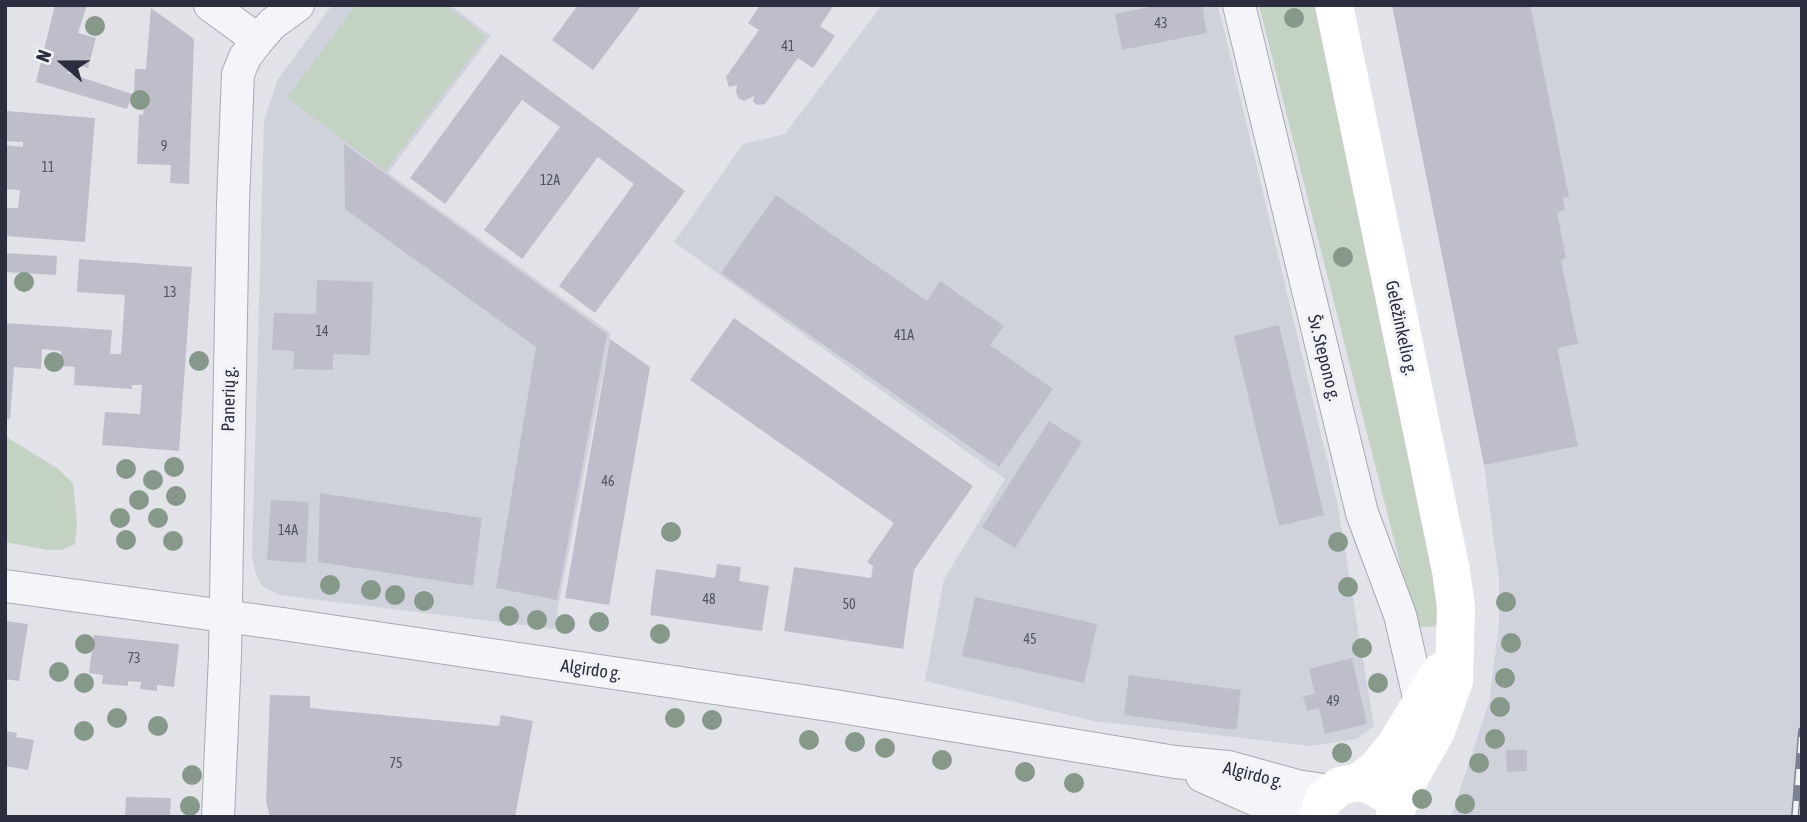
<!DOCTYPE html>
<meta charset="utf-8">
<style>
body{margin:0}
#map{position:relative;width:1807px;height:822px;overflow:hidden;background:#e2e3e9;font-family:"Asap Condensed",sans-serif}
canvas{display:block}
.frame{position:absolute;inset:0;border:7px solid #2c2e40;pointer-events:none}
.north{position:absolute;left:28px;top:28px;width:70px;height:70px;-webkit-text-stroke:5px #f2f3f7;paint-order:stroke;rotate:290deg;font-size:19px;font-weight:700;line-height:28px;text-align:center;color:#2c2e40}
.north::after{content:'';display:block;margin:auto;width:24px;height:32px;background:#2c2e40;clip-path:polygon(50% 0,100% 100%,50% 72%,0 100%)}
</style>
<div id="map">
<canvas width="1807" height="822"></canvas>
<div class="frame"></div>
<div class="north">N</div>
</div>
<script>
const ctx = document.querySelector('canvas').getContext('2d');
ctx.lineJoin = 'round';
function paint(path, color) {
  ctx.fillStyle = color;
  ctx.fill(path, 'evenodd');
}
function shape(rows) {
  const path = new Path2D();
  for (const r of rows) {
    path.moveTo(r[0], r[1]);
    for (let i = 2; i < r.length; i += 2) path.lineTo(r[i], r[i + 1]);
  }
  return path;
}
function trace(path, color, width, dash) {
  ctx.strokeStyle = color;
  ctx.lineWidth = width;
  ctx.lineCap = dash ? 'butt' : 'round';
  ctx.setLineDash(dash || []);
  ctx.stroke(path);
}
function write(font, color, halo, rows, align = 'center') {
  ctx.font = font + ' "Asap Condensed",sans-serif';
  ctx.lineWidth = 6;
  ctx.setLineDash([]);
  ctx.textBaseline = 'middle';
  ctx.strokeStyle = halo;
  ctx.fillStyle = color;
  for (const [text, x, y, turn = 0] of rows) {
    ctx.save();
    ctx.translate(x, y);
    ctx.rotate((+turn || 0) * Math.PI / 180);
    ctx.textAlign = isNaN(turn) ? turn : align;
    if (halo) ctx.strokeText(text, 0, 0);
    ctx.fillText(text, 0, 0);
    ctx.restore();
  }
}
const built = shape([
 [332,5,450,5,491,36,388,173,611,333,554,629,279,595,262,586,256,574,252,557,264,121,277,81],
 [882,5,1218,5,1337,501,1374,726,1357,739,1311,746,1094,721,925,681,944,579,1005,479,674,242,743,144,785,134],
 [1392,5,1802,5,1802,817,1451,817,1489,702,1499,623,1499,579,1484,465]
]);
const green = shape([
 [356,5,445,5,486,36,385,171,287,98],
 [1259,5,1320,5,1429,536,1439,626,1416,627],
 [5,436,57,468,73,483,77,524,75,544,62,550,48,550,5,542]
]);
const building = shape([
 [55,5,87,5,78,33,96,38,88,68,71,63,68,73,132,94,127,109,36,82],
 [578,5,642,5,593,70,552,40],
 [760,5,834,5,820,26,835,36,813,68,798,58,765,104,758,105,753,102,754,96,744,101,738,98,736,92,737,85,729,87,726,77,759,30,748,23],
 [1160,5,1202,5,1207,33,1122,50,1115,14],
 [1392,5,1530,5,1569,197,1563,198,1565,210,1557,212,1566,258,1561,260,1578,344,1557,348,1578,446,1484,465],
 [151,8,194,39,189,184,170,183,171,165,137,164,139,114,143,115,145,95,134,94,135,69,146,69],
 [501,54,685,191,595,313,559,286,634,184,598,157,522,259,484,230,560,127,522,100,445,204,410,178],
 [7,111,95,118,85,242,5,236,5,208,18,208,20,190,5,189,5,145,23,147,23,142,5,141],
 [344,144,607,334,557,600,496,588,536,347,345,209],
 [776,195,927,301,940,281,1004,326,990,345,1053,389,999,467,721,273],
 [5,253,57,256,56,275,5,272],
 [79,259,192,267,179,451,102,445,105,412,140,414,142,385,132,385,132,389,74,385,75,367,60,366,61,351,42,349,41,369,14,367,10,419,5,419,5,323,112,330,110,354,121,354,125,295,77,292],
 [317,280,373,282,370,355,333,354,333,370,293,369,294,351,272,350,274,313,316,314],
 [734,318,973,486,914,570,903,649,784,631,794,567,871,578,873,566,867,562,894,523,690,380],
 [1279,325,1324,515,1279,526,1234,336],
 [610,339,650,367,609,605,565,598],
 [1049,421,1082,442,1015,548,982,527],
 [320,493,482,518,473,586,318,562],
 [271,500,309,502,306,563,267,560],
 [717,564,741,567,739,581,769,586,762,631,650,615,656,569,715,578],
 [975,597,1097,624,1084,683,962,656],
 [5,621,28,624,19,681,5,679],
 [94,635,179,644,174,687,157,685,157,691,140,689,141,682,128,681,128,686,102,684,103,675,89,673],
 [1352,658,1367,724,1325,734,1319,708,1307,711,1303,696,1315,694,1309,669],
 [1129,675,1241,690,1236,730,1124,715],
 [270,695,310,696,310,708,499,726,501,715,533,721,515,817,270,817,266,801],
 [5,731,17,733,16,737,34,740,28,770,5,766],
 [1506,750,1527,750,1527,771,1507,772],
 [126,797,171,798,170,817,125,817]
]);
const minor = shape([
 [210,5,258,40],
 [1239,5,1362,513,1400,615,1418,693,1419,707],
 [5,586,283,624,829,705,1175,762,1228,767,1297,786,1331,791],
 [1202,776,1294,817],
 [218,817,225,656,233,203,238,74,245,57,258,40,272,24,298,5]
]);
const secondary = shape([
 [1334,5,1451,571,1456,607,1454,681,1436,731,1411,775,1395,812],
 [1359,782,1376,769,1395,746,1440,672],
 [1318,817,1323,800,1340,786,1359,782,1371,785,1383,792]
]);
const rail = shape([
 [1795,817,1802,731]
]);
const trees = [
 [1294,18],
 [95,26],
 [140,100],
 [1343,257],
 [24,282],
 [199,361],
 [54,362],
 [174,467],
 [126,469],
 [153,480],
 [176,496],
 [139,500],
 [120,518],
 [158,518],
 [671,532],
 [126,540],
 [173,541],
 [1338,542],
 [330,585],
 [1348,587],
 [371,590],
 [395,595],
 [424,601],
 [1506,602],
 [509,616],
 [537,620],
 [599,622],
 [565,624],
 [660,634],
 [1511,643],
 [85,644],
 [1362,648],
 [59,672],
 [1505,678],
 [84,683],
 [1378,683],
 [1500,707],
 [117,718],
 [675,718],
 [712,720],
 [158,726],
 [84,731],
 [1495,739],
 [809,740],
 [855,742],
 [885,748],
 [1342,753],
 [942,760],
 [1479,763],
 [1025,772],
 [192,775],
 [1074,783],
 [1422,799],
 [1465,804],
 [190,806]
];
const numberNames = [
 ["43",1161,24],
 ["41",788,47],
 ["9",164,147],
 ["11",48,168],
 ["12A",550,181],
 ["13",170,293],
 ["14",322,332],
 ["41A",904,336],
 ["46",608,482],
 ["14A",288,531],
 ["48",709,600],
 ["50",849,605],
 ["45",1030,640],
 ["73",134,659],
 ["49",1333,702],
 ["75",396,764]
];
const streetNames = [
 ["Geležinkelio g.",1401,328,78],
 ["Šv. Stepono g.",1324,358,76],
 ["Panerių g.",229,399,-89],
 ["Algirdo g.",591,670,8],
 ["Algirdo g.",1253,775,14]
];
paint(built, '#d0d2db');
paint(green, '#c4d2c4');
paint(building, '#bdbec9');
trace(minor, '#a8a9b3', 34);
trace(minor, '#f4f5f8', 32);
trace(secondary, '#fff', 38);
trace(rail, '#7d8091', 8);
trace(rail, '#f2f3f7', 5, [16]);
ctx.fillStyle = '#869889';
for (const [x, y] of trees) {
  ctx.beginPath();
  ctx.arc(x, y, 10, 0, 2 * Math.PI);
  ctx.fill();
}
write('14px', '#505262', null, numberNames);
write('18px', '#2c2e40', '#f2f3f7', streetNames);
</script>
